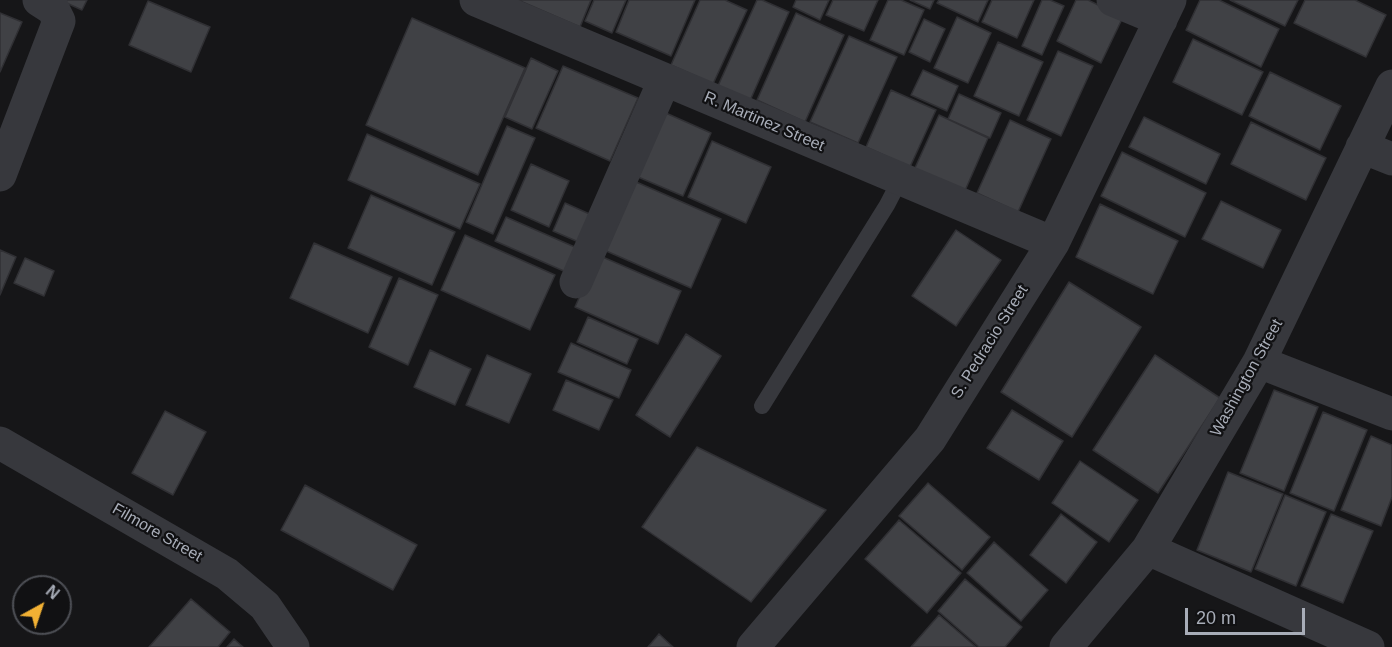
<!DOCTYPE html>
<style>
body{margin:0}
#map{position:relative;width:1392px;height:647px;overflow:hidden;background:#161618;font-family:Arial,sans-serif}
canvas{display:block}
.north{position:absolute;left:12px;top:575px;width:60px;height:60px;box-sizing:border-box;background:#111113;border:2px solid #4d4f55;border-radius:50%;rotate:40deg;font-size:16px;font-weight:700;line-height:24px;text-align:center;color:#a8adb8}
.north::after{content:'';display:block;margin:auto;width:21px;height:27px;background:#f2b134;clip-path:polygon(50% 0,100% 100%,50% 72%,0 100%)}
.scale{position:absolute;left:1185px;top:608px;width:120px;height:27px;box-sizing:border-box;border:3px solid #a8adb8;border-top:0;padding-left:8px;font-size:18px;line-height:21px;white-space:nowrap;color:#a8adb8;-webkit-text-stroke:4px #111113;paint-order:stroke}
</style>
<div id="map">
<canvas width="1392" height="647"></canvas>
<div class="north">N</div>
<div class="scale">20 m</div>
</div>
<script>
const ctx = document.querySelector('canvas').getContext('2d');
ctx.lineJoin = 'round';
function paint(path, color) {
  ctx.fillStyle = color;
  ctx.fill(path, 'evenodd');
}
function shape(rows) {
  const path = new Path2D();
  for (const r of rows) {
    path.moveTo(r[0], r[1]);
    for (let i = 2; i < r.length; i += 2) path.lineTo(r[i], r[i + 1]);
  }
  return path;
}
function trace(path, color, width, dash) {
  ctx.strokeStyle = color;
  ctx.lineWidth = width;
  ctx.lineCap = dash ? 'butt' : 'round';
  ctx.setLineDash(dash || []);
  ctx.stroke(path);
}
function write(font, color, halo, rows, align = 'center') {
  ctx.font = font + ' Arial,sans-serif';
  ctx.lineWidth = 4.5;
  ctx.setLineDash([]);
  ctx.textBaseline = 'middle';
  ctx.strokeStyle = halo;
  ctx.fillStyle = color;
  for (const [text, x, y, turn = 0] of rows) {
    ctx.save();
    ctx.translate(x, y);
    ctx.rotate((+turn || 0) * Math.PI / 180);
    ctx.textAlign = isNaN(turn) ? turn : align;
    if (halo) ctx.strokeText(text, 0, 0);
    ctx.fillText(text, 0, 0);
    ctx.restore();
  }
}
const building = shape([
 [60,0,87,0,82,10,60,0],
 [518,0,591,0,580,27,518,0],
 [594,0,626,0,612,33,585,21,594,0],
 [629,0,695,0,671,56,616,32,629,0],
 [700,0,725,0,747,10,713,84,671,65,700,0],
 [757,0,762,0,789,12,749,103,717,88,757,0],
 [796,0,829,0,820,20,793,7,796,0],
 [833,0,878,0,864,31,826,15,833,0],
 [888,0,901,0,924,10,904,55,870,40,888,0],
 [910,0,934,0,930,9,910,0],
 [939,0,988,0,978,22,937,3,939,0],
 [992,0,1034,0,1017,38,982,22,992,0],
 [1042,0,1050,0,1064,6,1042,55,1022,46,1042,0],
 [1076,0,1088,0,1123,17,1101,63,1057,41,1076,0],
 [1200,0,1219,0,1279,29,1261,67,1186,30,1200,0],
 [1230,0,1298,0,1285,26,1230,0],
 [1305,0,1355,0,1386,15,1366,57,1294,23,1305,0],
 [148,1,210,27,191,72,129,45,148,1],
 [0,13,22,22,0,72,0,13],
 [796,13,844,35,805,122,757,100,796,13],
 [957,17,991,33,968,83,934,68,957,17],
 [412,18,525,68,478,175,366,125,412,18],
 [924,19,945,29,930,62,909,52,924,19],
 [849,36,897,57,858,143,810,122,849,36],
 [1193,39,1263,72,1242,115,1173,82,1193,39],
 [998,42,1043,62,1019,116,974,96,998,42],
 [1058,51,1093,66,1061,136,1027,120,1058,51],
 [531,58,558,71,532,129,505,117,531,58],
 [563,66,638,98,610,161,536,128,563,66],
 [923,70,958,86,947,111,911,95,923,70],
 [1270,72,1341,106,1320,150,1249,116,1270,72],
 [891,90,936,110,910,167,866,147,891,90],
 [959,94,1001,113,990,138,948,119,959,94],
 [659,110,711,133,683,196,631,174,659,110],
 [939,115,988,138,964,193,914,170,939,115],
 [1144,117,1220,154,1206,184,1129,147,1144,117],
 [1010,120,1051,139,1018,212,977,193,1010,120],
 [1251,122,1326,158,1306,200,1231,164,1251,122],
 [507,126,535,138,493,234,466,222,507,126],
 [367,134,480,184,460,229,348,180,367,134],
 [712,141,771,167,746,223,688,197,712,141],
 [1122,152,1206,193,1185,237,1101,196,1122,152],
 [531,164,569,181,549,227,511,210,531,164],
 [634,181,721,219,691,288,604,250,634,181],
 [371,195,455,232,432,285,348,248,371,195],
 [1221,201,1281,230,1263,268,1202,239,1221,201],
 [565,203,594,216,581,243,553,231,565,203],
 [1100,204,1178,241,1153,294,1076,257,1100,204],
 [506,217,577,248,566,272,495,241,506,217],
 [956,230,1001,260,956,326,912,296,956,230],
 [465,235,555,275,530,330,441,290,465,235],
 [314,243,392,277,368,333,290,298,314,243],
 [0,250,16,257,0,295,0,250],
 [598,255,681,291,658,344,575,307,598,255],
 [25,258,54,271,44,296,14,283,25,258],
 [399,278,438,295,408,365,369,347,399,278],
 [1069,282,1141,327,1072,437,1001,392,1069,282],
 [588,317,638,339,627,364,577,342,588,317],
 [686,334,721,356,670,437,636,415,686,334],
 [571,343,631,370,619,398,558,372,571,343],
 [430,350,471,369,455,405,414,387,430,350],
 [487,355,531,374,509,423,466,405,487,355],
 [1155,355,1220,398,1158,493,1093,450,1155,355],
 [566,380,613,400,599,430,553,410,566,380],
 [1274,390,1318,407,1284,491,1240,473,1274,390],
 [1012,410,1063,441,1039,480,987,448,1012,410],
 [165,411,206,432,173,495,132,473,165,411],
 [1323,412,1367,430,1334,511,1290,493,1323,412],
 [1371,436,1392,445,1392,497,1381,526,1341,510,1371,436],
 [697,447,826,510,751,602,642,527,697,447],
 [1080,461,1138,500,1109,542,1052,503,1080,461],
 [1228,472,1283,494,1251,572,1197,550,1228,472],
 [928,483,990,537,962,570,899,516,928,483],
 [305,485,417,545,393,590,281,530,305,485],
 [1285,495,1326,512,1296,586,1255,569,1285,495],
 [1061,514,1097,542,1066,583,1030,555,1061,514],
 [1331,514,1373,531,1343,603,1301,586,1331,514],
 [899,520,961,573,927,613,865,559,899,520],
 [994,542,1048,590,1021,621,967,573,994,542],
 [965,579,1022,627,1005,647,979,647,938,611,965,579],
 [191,599,230,632,218,647,149,647,191,599],
 [939,615,976,647,911,647,939,615],
 [659,634,673,647,648,647,659,634],
 [234,639,243,647,227,647,234,639]
]);
const service = shape([
 [762,406,887,205,900,180]
]);
const minor = shape([
 [476,0,1053,243],
 [1113,0,1161,20],
 [1362,147,1392,159],
 [0,175,59,21,53,9,39,0],
 [576,282,664,81],
 [1259,362,1392,414],
 [0,443,227,574,265,606,293,647],
 [1148,549,1368,647],
 [753,647,930,439,1053,243,1170,0],
 [1066,647,1148,549,1259,362,1392,86]
]);
const streetNames = [
 ["R. Martinez Street",764,122,23],
 ["S. Pedracio Street",990,342,-58],
 ["Washington Street",1247,378,-61],
 ["Filmore Street",157,533,30]
];
paint(building, '#404145');
trace(building, '#303034', 1.5);
trace(service, '#37383d', 16);
trace(minor, '#37383d', 33);
write('16px', '#a8adb8', '#111113', streetNames);
</script>
